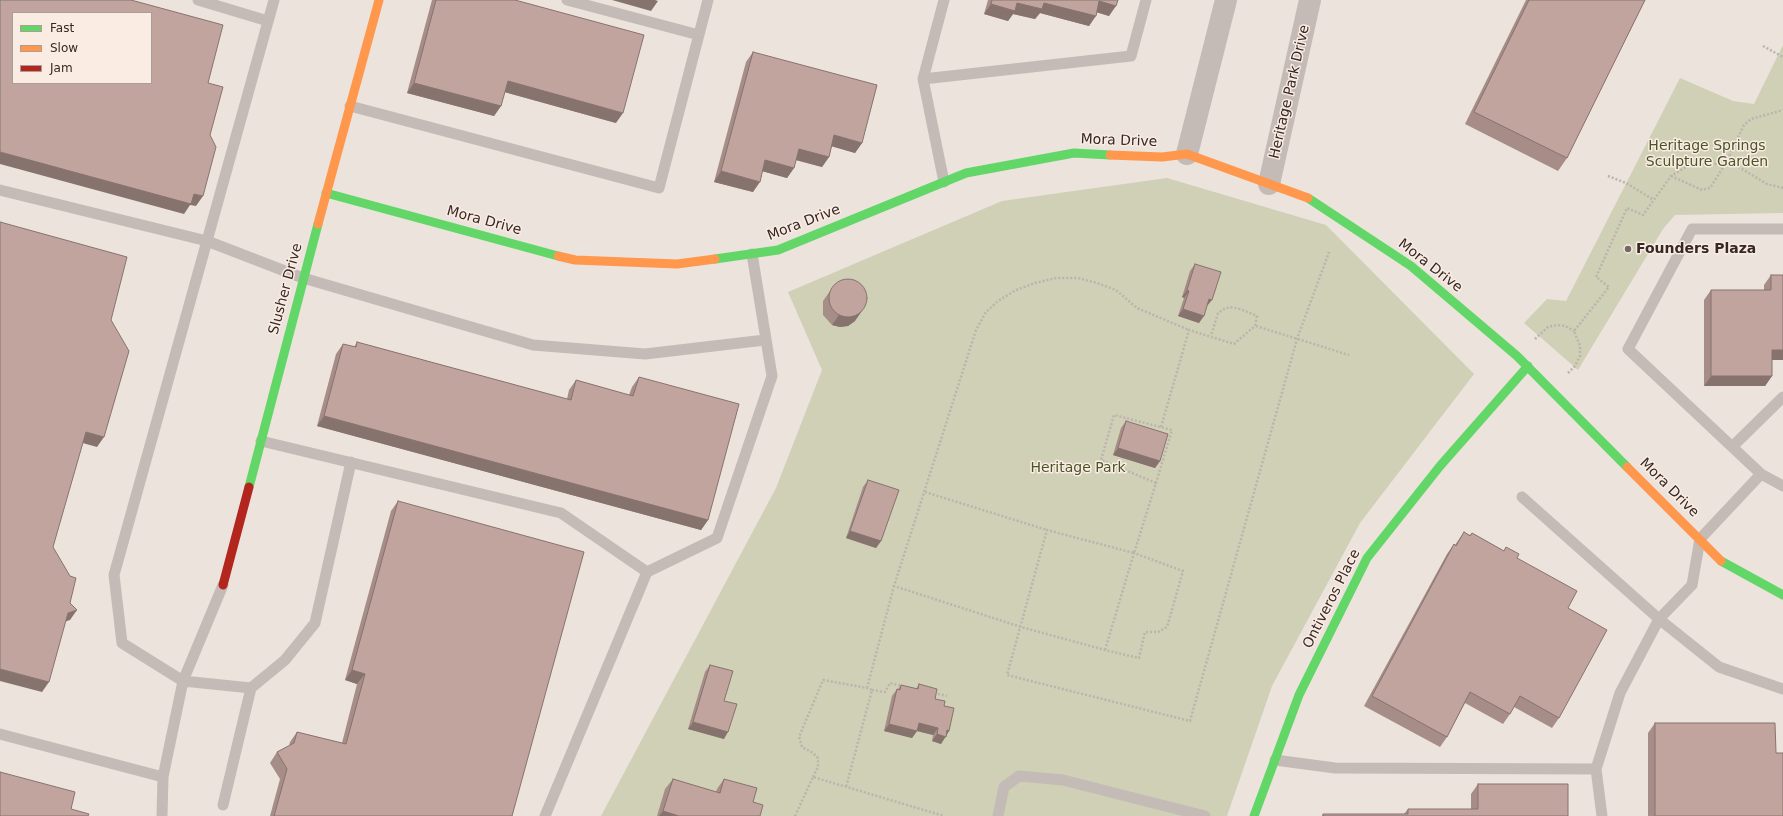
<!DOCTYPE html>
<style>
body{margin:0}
#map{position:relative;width:1783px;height:816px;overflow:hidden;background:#ece3dc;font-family:"DejaVu Sans",sans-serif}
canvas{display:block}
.legend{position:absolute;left:12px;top:12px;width:140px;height:72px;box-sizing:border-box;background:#faece3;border:1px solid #ab9e97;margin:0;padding:5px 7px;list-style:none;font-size:12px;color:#352825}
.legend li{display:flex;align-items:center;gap:8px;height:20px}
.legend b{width:20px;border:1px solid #ab9e97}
</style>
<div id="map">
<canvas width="1783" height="816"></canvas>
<ul class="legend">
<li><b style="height:5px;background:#63d668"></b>Fast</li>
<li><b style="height:5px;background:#ff974d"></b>Slow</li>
<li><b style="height:5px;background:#b3261e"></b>Jam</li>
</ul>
</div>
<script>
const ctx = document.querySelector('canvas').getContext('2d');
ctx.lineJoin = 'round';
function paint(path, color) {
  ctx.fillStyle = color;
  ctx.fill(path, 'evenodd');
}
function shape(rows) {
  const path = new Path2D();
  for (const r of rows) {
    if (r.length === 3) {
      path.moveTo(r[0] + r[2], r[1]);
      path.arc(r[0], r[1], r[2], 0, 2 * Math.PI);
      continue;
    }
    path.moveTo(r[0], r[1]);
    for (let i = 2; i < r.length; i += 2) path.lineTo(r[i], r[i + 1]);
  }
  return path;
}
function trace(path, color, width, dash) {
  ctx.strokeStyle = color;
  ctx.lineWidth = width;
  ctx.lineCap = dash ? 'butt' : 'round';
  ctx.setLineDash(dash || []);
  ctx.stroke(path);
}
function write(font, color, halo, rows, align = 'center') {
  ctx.font = font + ' "DejaVu Sans",sans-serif';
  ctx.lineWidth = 3;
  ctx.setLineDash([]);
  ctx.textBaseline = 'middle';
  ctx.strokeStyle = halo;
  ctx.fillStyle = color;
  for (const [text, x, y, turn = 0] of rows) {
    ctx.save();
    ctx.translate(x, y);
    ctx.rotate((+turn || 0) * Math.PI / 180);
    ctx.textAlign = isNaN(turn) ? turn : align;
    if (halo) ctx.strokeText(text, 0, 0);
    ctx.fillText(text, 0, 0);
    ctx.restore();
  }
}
const green = shape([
 [1783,45,1783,213,1675,215,1663,229,1578,370,1524,323,1547,299,1566,301,1680,78,1733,101,1754,104],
 [1167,178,1326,225,1474,374,1360,523,1272,686,1227,816,601,816,776,488,822,370,788,292,1002,201]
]);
const path = shape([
 [1763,46,1783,57],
 [1608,176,1626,183,1654,200],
 [1671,176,1702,190,1710,188,1726,163,1744,125,1751,119,1783,110],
 [1256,326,1349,355],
 [1535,339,1548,327,1557,325,1565,326,1574,331],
 [1568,373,1575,366,1580,356,1580,346,1574,331,1609,287,1596,277,1627,208,1643,215,1671,176,1691,164,1708,163,1737,166,1767,184,1783,188],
 [1161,427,1189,330,1234,344,1255,326,1257,316,1240,309,1230,307,1224,309,1218,313,1211,336],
 [1156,483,1101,460,1114,415,1172,430,1156,483,1134,553,1047,530,1007,675,1190,721,1297,339,1329,252],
 [925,492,1047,530],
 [1105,650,1134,553,1183,571,1167,627,1158,632,1145,632,1139,658,1105,650,1021,627,894,586,976,330,986,312,998,301,1016,290,1035,283,1056,278,1078,278,1097,283,1116,290,1137,308,1189,330],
 [867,688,894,586],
 [872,690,885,692,890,683,902,686],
 [934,693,947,696],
 [813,777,818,767,818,758,813,753,802,747,799,737,823,680,867,688,872,690,846,787],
 [795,816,813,777,944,816]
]);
const lane = shape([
 [198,0,268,21],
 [567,0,699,35],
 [944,0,923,79,1131,56,1146,0],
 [923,79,944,182],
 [350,106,659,188,708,0],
 [0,190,207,241,303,278,533,345,645,354,765,340],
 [1783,229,1692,229,1628,349,1761,474,1783,486],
 [261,441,561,513,647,572],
 [1732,447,1783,397],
 [1522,497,1659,619,1719,667,1783,689],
 [223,585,183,681,251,688,285,660,315,623,351,462],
 [0,734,163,777,183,681,122,643,114,575,274,0],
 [1275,760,1335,768,1596,769,1620,693,1659,619,1692,585,1700,539,1761,474],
 [1596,769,1602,816],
 [223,805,251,688],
 [162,816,163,777],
 [545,816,647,572,717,538,772,376,752,254],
 [998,816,1004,787,1019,776,1063,780,1205,816]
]);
const street = shape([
 [1187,154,1226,0],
 [1269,184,1310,0]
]);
const fast = shape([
 [326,193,558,256],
 [1308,198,1411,266,1517,356,1627,467],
 [715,259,778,250,966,173,1074,153,1110,155],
 [249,487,318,224],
 [1721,561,1783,595],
 [1254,816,1299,695,1367,558,1440,466,1528,366]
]);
const slow = shape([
 [1110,155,1162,157,1187,154,1308,198],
 [318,224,379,0],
 [558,256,575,260,677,264,715,259],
 [1627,467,1721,561]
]);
const jam = shape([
 [223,585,249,487]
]);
const wall = shape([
 [432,0,515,0,616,123,504,92,501,106,494,116,407,93],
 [988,0,1118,0,1109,16,1097,12,1089,26,1040,13,1035,19,1013,14,1008,21,984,14],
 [1526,0,1645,0,1567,158,1558,171,1465,124],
 [753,52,862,143,855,153,832,146,829,157,822,167,796,160,794,168,787,178,762,171,753,192,714,182,746,62],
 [1195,264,1207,306,1199,323,1178,316,1184,298,1182,297,1190,271],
 [1771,275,1783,360,1772,360,1772,376,1765,386,1704,386,1704,300,1711,290,1764,290,1764,285],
 [835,284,855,321,848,326,840,327,832,325,823,315,823,301],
 [357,342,567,399,569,390,576,380,629,395,632,387,639,377,708,520,701,530,317,426,336,354,343,344,354,347],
 [1126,421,1160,461,1155,468,1113,455,1121,428],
 [868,480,881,541,876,548,846,538,863,487],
 [398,501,512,816,270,816,280,779,270,763,277,752,289,746,290,742,297,732,342,743,357,684,345,680,391,511],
 [1464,532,1470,535,1472,533,1504,551,1506,547,1568,608,1559,718,1552,728,1514,707,1510,714,1503,724,1465,703,1447,737,1440,747,1364,706,1447,554,1454,544,1455,545],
 [710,665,724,739,688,729,705,672],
 [919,684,935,699,944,706,949,731,941,744,932,741,933,735,917,731,912,738,884,731,892,696,897,689,898,689,901,685,916,689],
 [1655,723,1776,753,1783,816,1648,816,1648,733],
 [673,779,716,792,717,789,724,779,753,802,760,816,657,816,665,789],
 [1478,784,1568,816,1322,816,1323,814,1404,814,1408,809,1471,809,1471,794]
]);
const shadedWall = shape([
 [612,0,655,0,658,1,651,11],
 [1099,1,1116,6,1109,16,1092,11],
 [1017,3,1044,3,1096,16,1089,26,1040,13,1035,19,1013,14,1008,21,984,14,991,4],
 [508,81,623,113,616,123,501,91],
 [414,83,501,106,494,116,407,93],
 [834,135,862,143,855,153,827,145],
 [799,149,829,157,822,167,792,159],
 [0,152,194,194,203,196,196,206,190,205,184,214,0,164],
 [765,160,794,168,787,178,758,170],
 [721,171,760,182,753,192,714,182],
 [1187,290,1189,291,1184,298,1182,297],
 [1209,299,1212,300,1207,306,1204,306],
 [1183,309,1204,316,1199,323,1178,316],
 [862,311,855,321,848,326,840,327,832,325,839,315],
 [1772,350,1783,350,1783,360,1765,360],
 [1711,376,1772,376,1765,386,1704,386],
 [324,416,708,520,701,530,317,426],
 [86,432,104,437,97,447,79,442],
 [1118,448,1160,461,1155,468,1113,455],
 [850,531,881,541,876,548,846,538],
 [77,610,70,620,61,623,68,613],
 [0,669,49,682,42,692,0,681],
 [352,670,365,674,357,684,345,680],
 [693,722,728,732,724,739,688,729],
 [919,723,938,728,933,735,917,731,912,738,884,731,889,724],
 [947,730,949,731,941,744,932,741,937,734],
 [663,811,679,816,659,816]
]);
const building = shape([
 [0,0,131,0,223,25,208,83,223,87,210,135,216,147,203,196,194,194,191,204,0,152,0,0],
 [13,13,151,13,151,83,13,83,13,13],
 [436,0,515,0,644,35,623,113,508,81,501,106,414,83,436,0],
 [992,0,1118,0,1116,6,1099,1,1096,16,1044,3,1042,9,1017,3,1015,11,991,4,992,0],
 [1529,0,1645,0,1567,158,1474,112,1529,0],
 [753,52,877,85,862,143,834,135,829,157,799,149,794,168,765,160,760,182,721,171,753,52],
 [0,222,127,257,111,320,129,351,104,437,86,432,53,547,70,576,76,578,70,603,77,610,68,613,49,682,0,669,0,222],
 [1195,264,1221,272,1212,300,1209,299,1204,316,1183,309,1189,291,1187,290,1195,264],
 [1771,275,1783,275,1783,350,1772,350,1772,376,1711,376,1711,290,1771,290,1771,275],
 [848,298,19],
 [357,342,571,400,576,380,633,396,639,377,739,404,708,520,324,416,343,344,356,347,357,342],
 [1126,421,1168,434,1160,461,1118,448,1126,421],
 [868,480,899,490,881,541,850,531,868,480],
 [398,501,584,552,512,816,274,816,287,769,277,752,294,743,297,732,346,744,365,674,352,670,398,501],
 [1464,532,1470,536,1472,533,1504,551,1506,547,1519,554,1517,558,1577,591,1568,608,1607,630,1559,718,1520,696,1510,714,1470,692,1447,737,1372,696,1454,544,1456,546,1464,532],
 [710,665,733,671,724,701,737,704,728,732,693,722,710,665],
 [919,684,937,689,935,699,945,701,944,706,954,708,949,731,947,730,946,737,937,734,938,728,919,723,917,731,889,724,897,689,900,690,901,685,918,689,919,684],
 [1655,723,1775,723,1776,753,1783,753,1783,816,1655,816,1655,723],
 [0,772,75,792,71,809,89,814,88,816,0,816,0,772],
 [673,779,720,793,724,779,757,788,753,802,763,805,760,816,679,816,663,811,673,779],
 [1478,784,1568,784,1568,816,1323,816,1323,814,1408,814,1408,809,1478,809,1478,784]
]);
const markers = [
 [1628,249,4,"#756965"]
];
const streetNames = [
 ["Heritage Park Drive",1290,92,-77],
 ["Mora Drive",1119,141,2],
 ["Mora Drive",484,221,15],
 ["Mora Drive",804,223,-21],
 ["Mora Drive",1430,266,38],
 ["Slusher Drive",286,289,-75],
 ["Mora Drive",1669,488,45],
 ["Ontiveros Place",1332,599,-63]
];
const parkNames = [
 ["Heritage Springs",1707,146],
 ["Sculpture Garden",1707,162],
 ["Heritage Park",1078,468]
];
const poiNames = [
 ["Founders Plaza",1636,249]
];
paint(green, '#cfd0b6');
trace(path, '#bdb3ae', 2.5, [2, 2]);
trace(lane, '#c4bbb6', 11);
trace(street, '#c4bbb6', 22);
trace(fast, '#63d668', 9);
trace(slow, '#ff974d', 9);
trace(jam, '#b3261e', 9);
paint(wall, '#a68d87');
paint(shadedWall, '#87736e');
paint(building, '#c1a49d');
trace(building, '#87736e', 1);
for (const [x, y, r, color] of markers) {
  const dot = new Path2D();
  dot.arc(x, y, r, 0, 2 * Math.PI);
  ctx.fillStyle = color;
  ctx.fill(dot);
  trace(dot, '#faece3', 1.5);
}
write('14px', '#352825', '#faece3', streetNames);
write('14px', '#495427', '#faece3', parkNames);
write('bold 14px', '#352825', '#faece3', poiNames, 'left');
</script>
